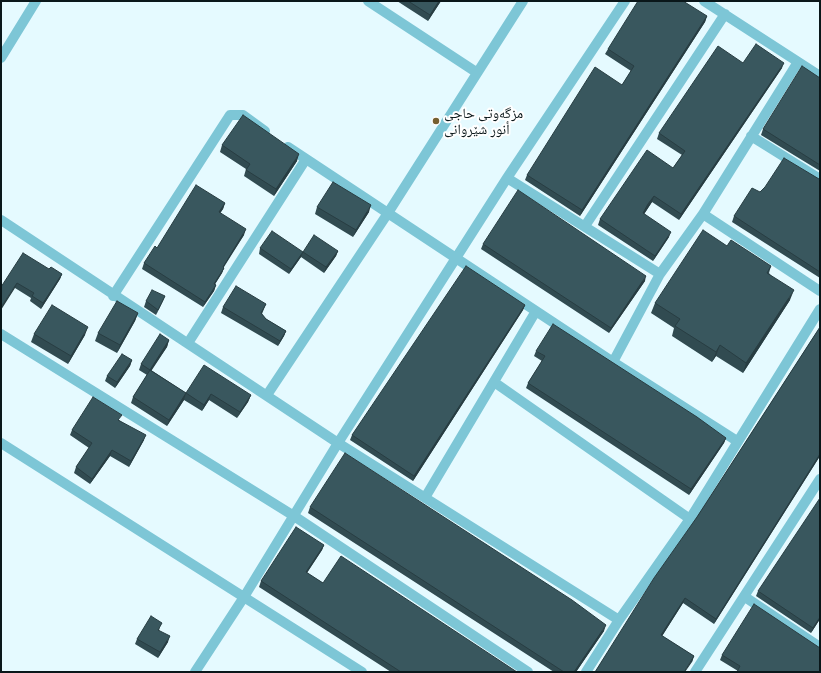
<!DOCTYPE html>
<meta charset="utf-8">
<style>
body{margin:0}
#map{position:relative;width:821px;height:673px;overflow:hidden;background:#e5faff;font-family:"Exo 2",sans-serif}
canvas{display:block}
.frame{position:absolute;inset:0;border:2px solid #0a171a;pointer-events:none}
</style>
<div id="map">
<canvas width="821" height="673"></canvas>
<div class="frame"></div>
</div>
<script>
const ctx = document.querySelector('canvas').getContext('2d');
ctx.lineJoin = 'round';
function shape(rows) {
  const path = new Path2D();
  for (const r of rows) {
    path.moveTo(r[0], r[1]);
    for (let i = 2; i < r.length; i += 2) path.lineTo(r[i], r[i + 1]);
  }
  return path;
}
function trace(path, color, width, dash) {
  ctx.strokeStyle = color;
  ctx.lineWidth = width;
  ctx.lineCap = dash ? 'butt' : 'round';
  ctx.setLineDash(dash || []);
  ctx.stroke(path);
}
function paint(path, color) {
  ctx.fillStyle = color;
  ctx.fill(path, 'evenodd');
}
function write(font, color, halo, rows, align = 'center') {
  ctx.font = font + ' "Exo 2","Noto Naskh Arabic",sans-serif';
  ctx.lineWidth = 4;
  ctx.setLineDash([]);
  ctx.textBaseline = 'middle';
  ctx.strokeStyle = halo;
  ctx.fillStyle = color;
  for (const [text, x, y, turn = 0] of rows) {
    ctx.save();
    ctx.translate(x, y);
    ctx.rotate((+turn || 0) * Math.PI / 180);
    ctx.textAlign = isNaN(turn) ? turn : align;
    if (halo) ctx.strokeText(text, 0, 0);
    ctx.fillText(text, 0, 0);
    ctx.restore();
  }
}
const street = shape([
 [368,1,476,72],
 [704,1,820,76],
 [1,58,36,1],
 [751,136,820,179],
 [288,147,613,362,737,441],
 [507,178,660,274],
 [703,214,820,291],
 [1,220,338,443,619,620],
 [585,226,725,14],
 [113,296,230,115,243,115,265,131],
 [1,334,294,516,528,672],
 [188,343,306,159],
 [613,362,660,274,703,214,798,62],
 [494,382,690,519],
 [267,395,388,213,523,1],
 [1,443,362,672],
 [426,496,536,311],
 [745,597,820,647],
 [195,672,244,597,338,443,507,178,625,1],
 [586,672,619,620,690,519,820,309],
 [695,672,820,479]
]);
const wall = shape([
 [397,1,441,1,428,21],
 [707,16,705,22,580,216,525,180,527,175,622,85,631,71,605,54,608,49],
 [743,63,782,68,679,220,652,202,644,214,669,237,653,261,598,225,600,219,673,168,682,155,657,139,659,133],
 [820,78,820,171,761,135,763,129],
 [222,145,297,161,274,196,244,176,246,169,220,152],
 [820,179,820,278,732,222,734,216,760,192],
 [225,203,223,209,220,213,244,235,224,267,224,268,222,273,215,284,216,285,214,291,203,307,142,269,144,263,157,248],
 [317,207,369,212,353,237,315,214],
 [483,244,645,281,609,333,481,249],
 [727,246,771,266,769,273,790,300,743,373,716,356,712,362,672,336,674,328,651,313,655,303],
 [260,248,303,252,338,251,336,256,324,273,301,257,289,274,259,254],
 [49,269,62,274,60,279,41,309,30,301,31,298,15,288,1,287],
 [165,296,156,315,144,307,146,301],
 [266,304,262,314,266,319,286,331,284,336,278,346,221,313,223,307],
 [525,305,523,310,413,481,350,440,352,435],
 [138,313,135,321,117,353,95,341,98,333],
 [820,327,820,456,714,624,683,603,662,636,694,656,692,662,595,672,697,517],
 [34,334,85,335,68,364,31,342],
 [169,340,167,347,151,370,186,393,251,395,248,402,237,418,209,400,202,411,184,400,167,426,131,403,133,397,147,375,139,370,141,364],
 [536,351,726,438,724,443,689,495,526,388,528,383,542,361,534,356],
 [132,360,130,366,115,388,105,381,107,376],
 [119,420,144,440,129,467,110,456,90,484,74,473,76,467,89,448,70,435,72,430],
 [310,507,604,631,576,672,554,672,308,513],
 [324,545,322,550,307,573,323,583,517,672,391,672,259,587,261,581],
 [758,591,820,619,811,633,756,596],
 [160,628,159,630,168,642,158,658,135,644,137,639],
 [820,648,738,671,720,660,722,655]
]);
const shadedWall = shape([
 [439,1,441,1,428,21,430,15],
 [707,16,705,22,580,216,582,210],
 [784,63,782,68,679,220,681,214],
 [299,154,297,161,274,196,276,189],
 [654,196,652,202,641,219,643,213],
 [225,203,223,209,217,218,219,212],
 [371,205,369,212,353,237,356,230],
 [246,229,244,235,220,272,223,267],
 [671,232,669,237,653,261,655,256],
 [338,251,336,256,324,273,326,267],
 [303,252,301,257,289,274,291,269],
 [224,268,222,273,212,289,214,284],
 [62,274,60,279,41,309,43,303],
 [646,276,645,281,609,333,611,328],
 [17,283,15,288,1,310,1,307],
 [216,285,214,291,203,307,205,302],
 [794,290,790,300,743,373,746,363],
 [165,296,163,301,156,315,158,310],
 [525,305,523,310,413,481,414,476],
 [138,313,135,321,117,353,120,345],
 [88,327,85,335,68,364,71,356],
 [286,331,284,336,278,346,280,341],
 [169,340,167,347,148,376,150,370],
 [720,345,716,356,712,362,716,352],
 [132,360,130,366,115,388,117,382],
 [186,393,184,400,167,426,169,420],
 [211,394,209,400,202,411,204,405],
 [251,395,248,402,237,418,240,412],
 [146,435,144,440,129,467,131,461],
 [726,438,724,443,689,495,691,489],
 [112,450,110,456,90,484,92,479],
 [820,454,820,456,714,624,716,619],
 [324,545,322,550,304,577,306,572],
 [685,598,683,603,659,641,661,635],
 [820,617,820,619,811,633,813,628],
 [606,625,604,631,576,672,574,672],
 [170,636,168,642,158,658,160,652],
 [694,656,692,662,685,672,684,672]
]);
const building = shape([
 [408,1,439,1,430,15,408,1],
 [638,1,683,1,707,16,582,210,527,175,595,67,622,85,634,66,608,49,638,1],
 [756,44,784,63,681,214,654,196,648,204,643,213,671,232,655,256,600,219,647,150,673,168,685,151,659,133,718,46,743,63,756,44],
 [802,66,820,78,820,165,763,129,802,66],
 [243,115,299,154,276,189,246,170,250,164,222,145,243,115],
 [784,158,819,179,820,179,820,272,734,216,752,188,760,192,765,187,784,158],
 [333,182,371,205,356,230,317,207,333,182],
 [196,185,225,203,219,212,246,229,223,267,224,268,214,284,216,285,205,302,144,263,155,246,157,248,196,185],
 [518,190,646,276,611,328,483,244,518,190],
 [703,230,727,246,731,240,771,266,767,273,794,290,746,363,720,345,716,352,675,326,680,319,655,303,703,230],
 [272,231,303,252,291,269,260,248,272,231],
 [314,235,338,251,326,267,303,252,314,235],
 [23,253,49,269,51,267,62,274,43,303,32,296,34,293,17,283,1,307,1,287,23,253],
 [466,266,525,305,414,476,352,435,466,266],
 [236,286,266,304,261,313,266,319,286,331,280,341,223,307,236,286],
 [152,290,165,296,158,310,146,301,152,290],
 [117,301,138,313,120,345,98,333,117,301],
 [52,305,88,327,71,356,34,334,52,305],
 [553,324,697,417,726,438,691,489,528,383,545,356,536,351,553,324],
 [820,327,820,454,716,619,685,598,661,635,694,656,684,672,595,672,654,578,697,517,820,327],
 [160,334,169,340,150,370,186,393,204,365,251,395,240,412,211,394,204,405,186,393,169,420,133,397,150,370,141,364,160,334],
 [122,354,132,360,117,382,107,376,122,354],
 [93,397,122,415,118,420,146,435,131,461,112,450,92,479,76,467,92,443,72,430,93,397],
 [345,453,572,600,606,625,574,672,564,672,310,507,345,453],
 [820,498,820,617,813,628,758,591,820,498],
 [296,527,324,545,306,572,323,583,341,556,517,672,401,672,261,581,296,527],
 [754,604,820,648,820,672,737,672,740,666,722,655,754,604],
 [151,616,162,623,158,630,170,636,160,652,137,639,151,616]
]);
const markers = [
 [436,121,4,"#755f2f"]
];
const poiNames = [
 ["مزگەوتی حاجی",444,113],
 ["أنور شێروانی",444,129]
];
trace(street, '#7dc6d6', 10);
paint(wall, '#314b51');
paint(shadedWall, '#283d42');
paint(building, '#39575e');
trace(building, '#283d42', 1);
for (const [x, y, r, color] of markers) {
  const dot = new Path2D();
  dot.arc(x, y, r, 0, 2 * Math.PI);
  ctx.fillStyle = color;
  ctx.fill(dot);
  trace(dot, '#fff', 1.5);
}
write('14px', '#0a171a', '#fff', poiNames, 'left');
</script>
